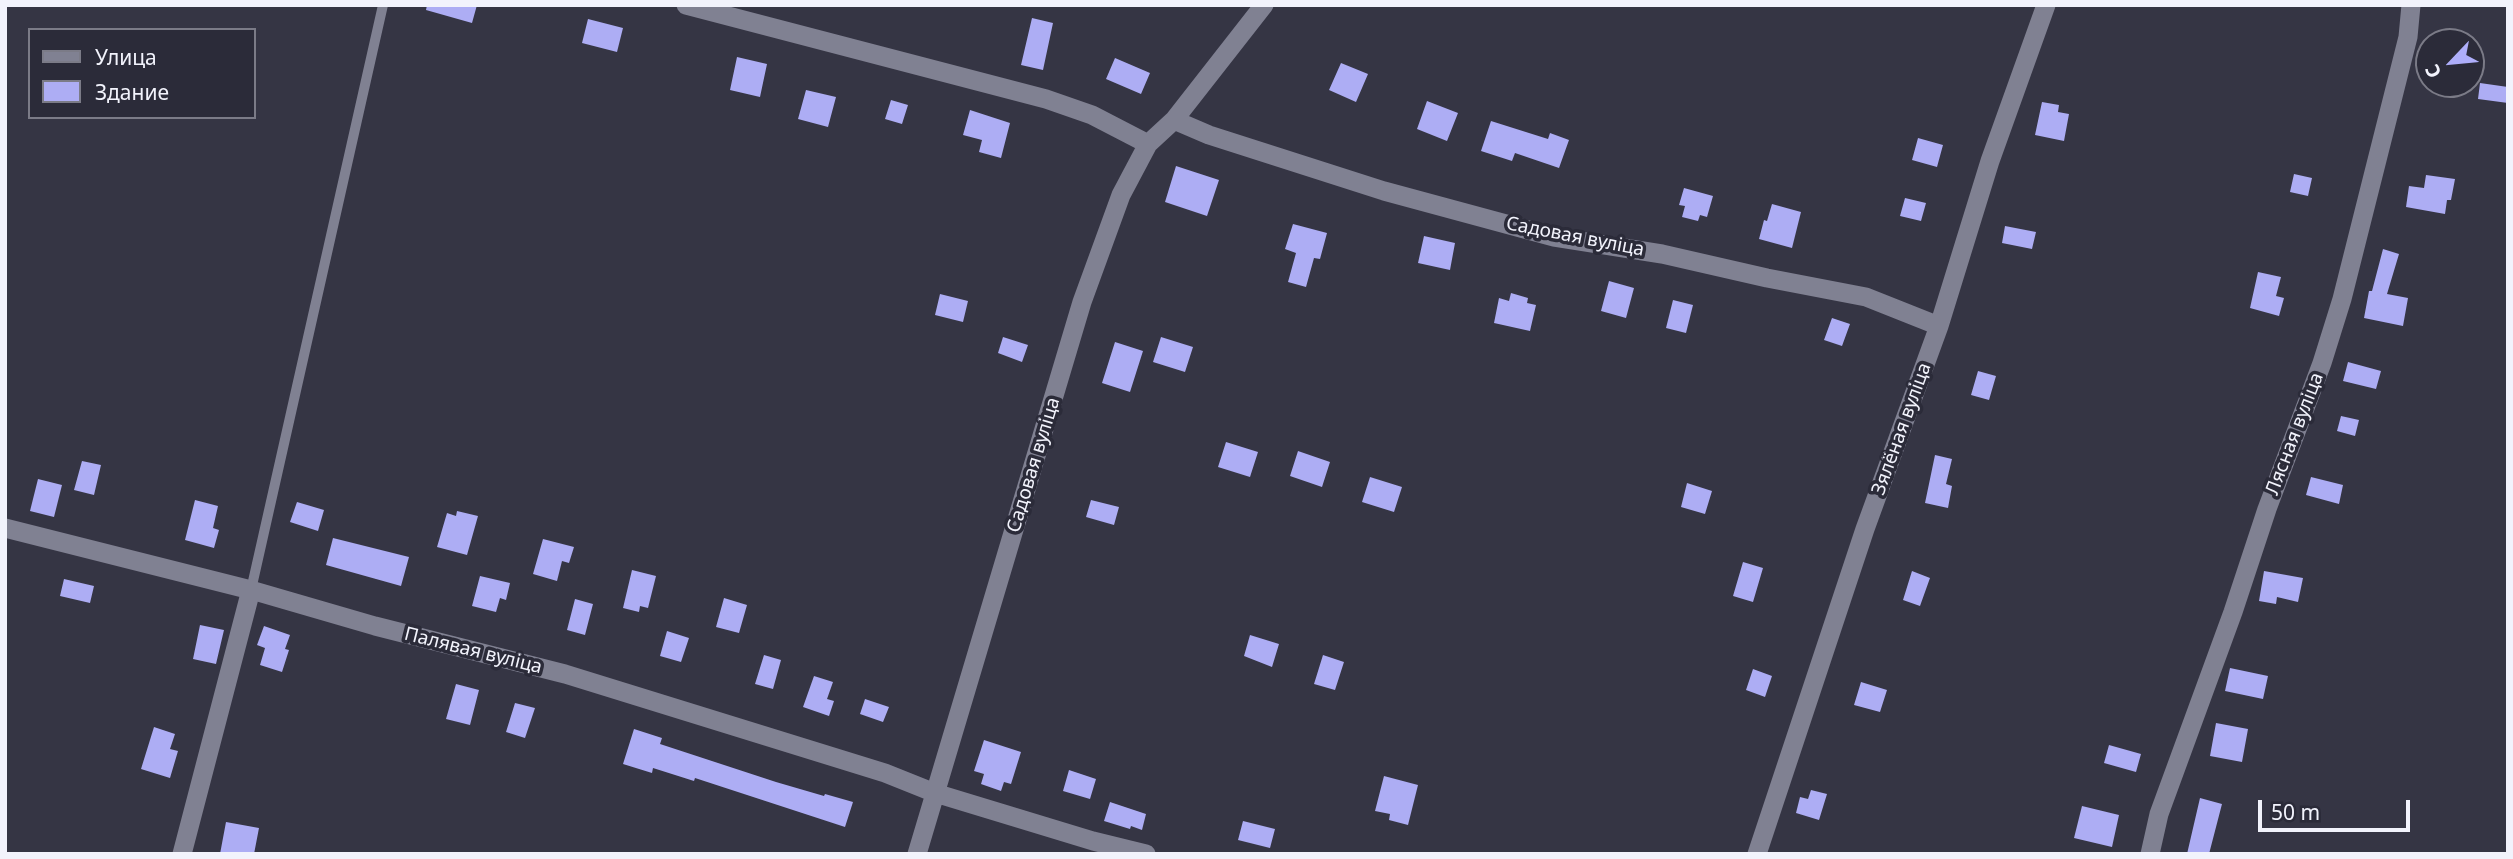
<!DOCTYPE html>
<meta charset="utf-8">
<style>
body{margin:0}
#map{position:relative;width:2513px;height:859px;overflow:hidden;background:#353544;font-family:"Noto Sans",sans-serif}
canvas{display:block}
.frame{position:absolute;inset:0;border:7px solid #f2f3fc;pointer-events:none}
.legend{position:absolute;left:28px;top:28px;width:228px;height:91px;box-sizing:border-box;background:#2b2b39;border:2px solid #7b7b87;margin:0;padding:9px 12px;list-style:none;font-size:21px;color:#f2f3fc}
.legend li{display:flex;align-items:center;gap:14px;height:35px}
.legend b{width:35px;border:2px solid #7b7b87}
.north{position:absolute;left:2415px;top:28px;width:70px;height:70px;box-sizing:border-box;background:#2b2b39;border:2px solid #7b7b87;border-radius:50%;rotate:244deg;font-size:19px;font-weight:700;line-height:28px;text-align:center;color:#f2f3fc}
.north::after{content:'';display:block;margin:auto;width:24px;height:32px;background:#aeaefa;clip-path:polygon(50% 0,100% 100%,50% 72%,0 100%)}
.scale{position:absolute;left:2258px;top:800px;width:152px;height:32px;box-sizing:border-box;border:4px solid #f2f3fc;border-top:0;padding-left:9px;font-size:21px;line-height:24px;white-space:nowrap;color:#f2f3fc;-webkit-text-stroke:5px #2b2b39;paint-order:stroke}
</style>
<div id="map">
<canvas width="2513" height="859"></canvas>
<div class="frame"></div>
<ul class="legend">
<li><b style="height:9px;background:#808192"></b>Улица</li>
<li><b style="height:19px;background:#adadf4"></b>Здание</li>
</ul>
<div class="north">С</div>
<div class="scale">50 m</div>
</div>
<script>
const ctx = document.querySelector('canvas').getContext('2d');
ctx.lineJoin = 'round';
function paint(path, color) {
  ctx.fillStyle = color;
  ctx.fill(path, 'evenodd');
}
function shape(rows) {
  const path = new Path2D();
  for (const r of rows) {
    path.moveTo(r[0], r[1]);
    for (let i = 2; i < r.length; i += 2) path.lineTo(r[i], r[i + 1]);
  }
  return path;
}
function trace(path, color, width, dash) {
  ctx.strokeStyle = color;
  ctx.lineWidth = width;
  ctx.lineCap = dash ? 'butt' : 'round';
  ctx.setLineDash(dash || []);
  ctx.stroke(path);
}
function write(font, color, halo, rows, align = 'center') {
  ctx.font = font + ' "Noto Sans",sans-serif';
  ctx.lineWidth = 7;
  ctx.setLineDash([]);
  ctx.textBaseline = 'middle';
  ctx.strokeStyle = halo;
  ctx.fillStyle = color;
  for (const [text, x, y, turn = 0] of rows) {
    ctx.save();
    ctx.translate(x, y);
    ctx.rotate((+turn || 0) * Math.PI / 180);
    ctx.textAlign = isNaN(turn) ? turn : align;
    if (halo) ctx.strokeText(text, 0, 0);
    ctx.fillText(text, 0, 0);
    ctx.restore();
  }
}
const building = shape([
 [427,5,477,5,472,23,426,10],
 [1032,18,1053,23,1043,70,1021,65],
 [588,19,623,28,617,52,582,43],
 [737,57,767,64,760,97,730,90],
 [1115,58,1150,73,1141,94,1106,79],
 [1341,63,1368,74,1356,102,1329,90],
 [2480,83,2508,87,2508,103,2478,99],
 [806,90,836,97,828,127,798,119],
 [891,100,908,105,902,124,885,119],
 [1427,101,1458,113,1447,141,1417,129],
 [2042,102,2059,105,2058,112,2069,114,2064,141,2035,135],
 [970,110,1010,123,1001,158,979,152,982,140,963,135],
 [1491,121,1548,139,1550,133,1569,140,1559,168,1515,153,1512,161,1481,151],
 [1918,138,1943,145,1937,167,1912,160],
 [1176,166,1219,180,1207,216,1165,202],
 [2294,174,2312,178,2308,196,2290,192],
 [2426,175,2455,179,2451,200,2447,200,2445,214,2406,207,2409,186,2424,188],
 [1684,188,1713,196,1707,217,1700,215,1698,221,1682,217,1685,206,1679,205],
 [1905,198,1926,203,1921,221,1900,216],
 [1772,204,1801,212,1792,248,1759,239,1764,220,1767,221],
 [1293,224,1327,233,1320,259,1314,258,1306,287,1288,282,1296,253,1285,249],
 [2005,226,2036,232,2032,249,2002,243],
 [1424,236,1455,243,1450,270,1418,263],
 [2383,249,2399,254,2387,294,2408,298,2403,326,2364,318,2369,291,2372,291],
 [2258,272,2281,277,2276,296,2284,298,2279,316,2250,308],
 [1609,281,1634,288,1626,318,1601,311],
 [1511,293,1528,298,1527,303,1536,305,1530,331,1494,323,1499,298,1509,301],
 [940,294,968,301,963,322,935,315],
 [1673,300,1693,305,1686,333,1666,328],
 [1832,318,1850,324,1842,346,1824,340],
 [1003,337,1028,345,1022,362,998,353],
 [1161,337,1193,347,1185,372,1153,362],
 [1115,342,1143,351,1130,392,1102,383],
 [2348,362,2381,371,2376,389,2343,381],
 [1978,371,1996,376,1989,400,1971,395],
 [2341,416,2359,420,2355,436,2337,431],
 [1226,442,1258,452,1250,477,1218,467],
 [1298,451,1330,462,1322,487,1290,476],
 [1935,455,1952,459,1946,484,1952,486,1948,508,1925,503],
 [82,461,101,465,94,495,74,490],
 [1370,477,1402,487,1394,512,1362,502],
 [2311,477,2343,485,2339,504,2306,495],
 [38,479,62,485,54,517,30,511],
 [1687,483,1712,491,1705,514,1681,507],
 [195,500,218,506,213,528,219,530,214,548,185,540],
 [1091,500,1119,507,1114,525,1086,517],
 [297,502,324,510,318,531,290,522],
 [457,511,478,516,467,555,437,547,447,513,456,516],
 [333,538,409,557,401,586,326,565],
 [543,539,574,547,569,563,562,561,557,581,533,574],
 [1743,562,1763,568,1753,602,1733,596],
 [632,570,656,576,648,608,640,606,639,612,623,608],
 [1912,571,1930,578,1920,606,1903,600],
 [2264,571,2303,578,2298,602,2277,597,2276,604,2259,601],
 [480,576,510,583,506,600,500,598,496,612,472,606],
 [64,579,94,586,90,603,60,596],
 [724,598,747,605,739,633,716,627],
 [575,599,593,604,585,635,567,630],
 [200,625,224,630,216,664,193,659],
 [264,626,290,635,285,649,289,650,282,672,260,665,265,648,257,645],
 [667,631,689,638,681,662,660,656],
 [1250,635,1279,644,1272,667,1244,656],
 [764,655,781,660,773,689,755,684],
 [1323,655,1344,662,1335,690,1314,684],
 [2230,668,2268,676,2263,699,2225,691],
 [1753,669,1772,676,1765,697,1746,690],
 [814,676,833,682,827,699,834,701,829,716,803,707],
 [1861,682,1887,690,1880,712,1854,705],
 [456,684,479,690,470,725,446,719],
 [865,699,889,707,883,722,860,714],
 [515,703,535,708,525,738,506,732],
 [2216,723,2248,729,2242,762,2210,756],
 [154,727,175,734,170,749,178,751,170,778,141,769],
 [634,729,662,738,660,744,776,782,824,796,825,794,853,802,845,827,695,778,694,781,653,768,652,773,623,764],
 [984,740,1021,752,1011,784,1004,782,1001,791,981,784,984,774,974,771],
 [2109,745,2141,754,2136,772,2104,763],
 [1069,770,1096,779,1090,799,1063,791],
 [1384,776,1418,785,1408,825,1389,820,1390,814,1375,811],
 [1811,790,1827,794,1819,820,1796,813,1800,797,1808,799],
 [2200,798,2222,804,2209,854,2187,854],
 [1110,802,1146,814,1142,830,1131,826,1130,829,1104,821],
 [2082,806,2119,815,2112,847,2074,838],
 [1243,821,1275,829,1270,848,1238,840],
 [226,822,259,828,254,854,220,854]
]);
const service = shape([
 [251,590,383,5]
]);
const minor = shape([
 [686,5,1046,99,1092,115,1148,144],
 [1174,120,1209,135,1384,191,1554,237,1662,254,1767,278,1866,297,1939,326],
 [5,528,251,590,375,626,565,674,885,773,935,793,1093,841,1146,854],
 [182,854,251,590],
 [917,854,1082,302,1121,195,1148,144,1174,120,1264,5],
 [1757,854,1865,529,1939,326,1990,161,2046,5],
 [2150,854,2159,814,2233,612,2267,509,2322,363,2342,299,2408,37,2411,5]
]);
const streetNames = [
 ["Садовая вуліца",1575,237,11],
 ["Зялёная вуліца",1902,429,-70],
 ["Лясная вуліца",2295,434,-69],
 ["Садовая вуліца",1034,465,-73],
 ["Палявая вуліца",473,651,14]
];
paint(building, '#adadf4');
trace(service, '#808192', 10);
trace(minor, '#808192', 19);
write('19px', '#f2f3fc', '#2b2b39', streetNames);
</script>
